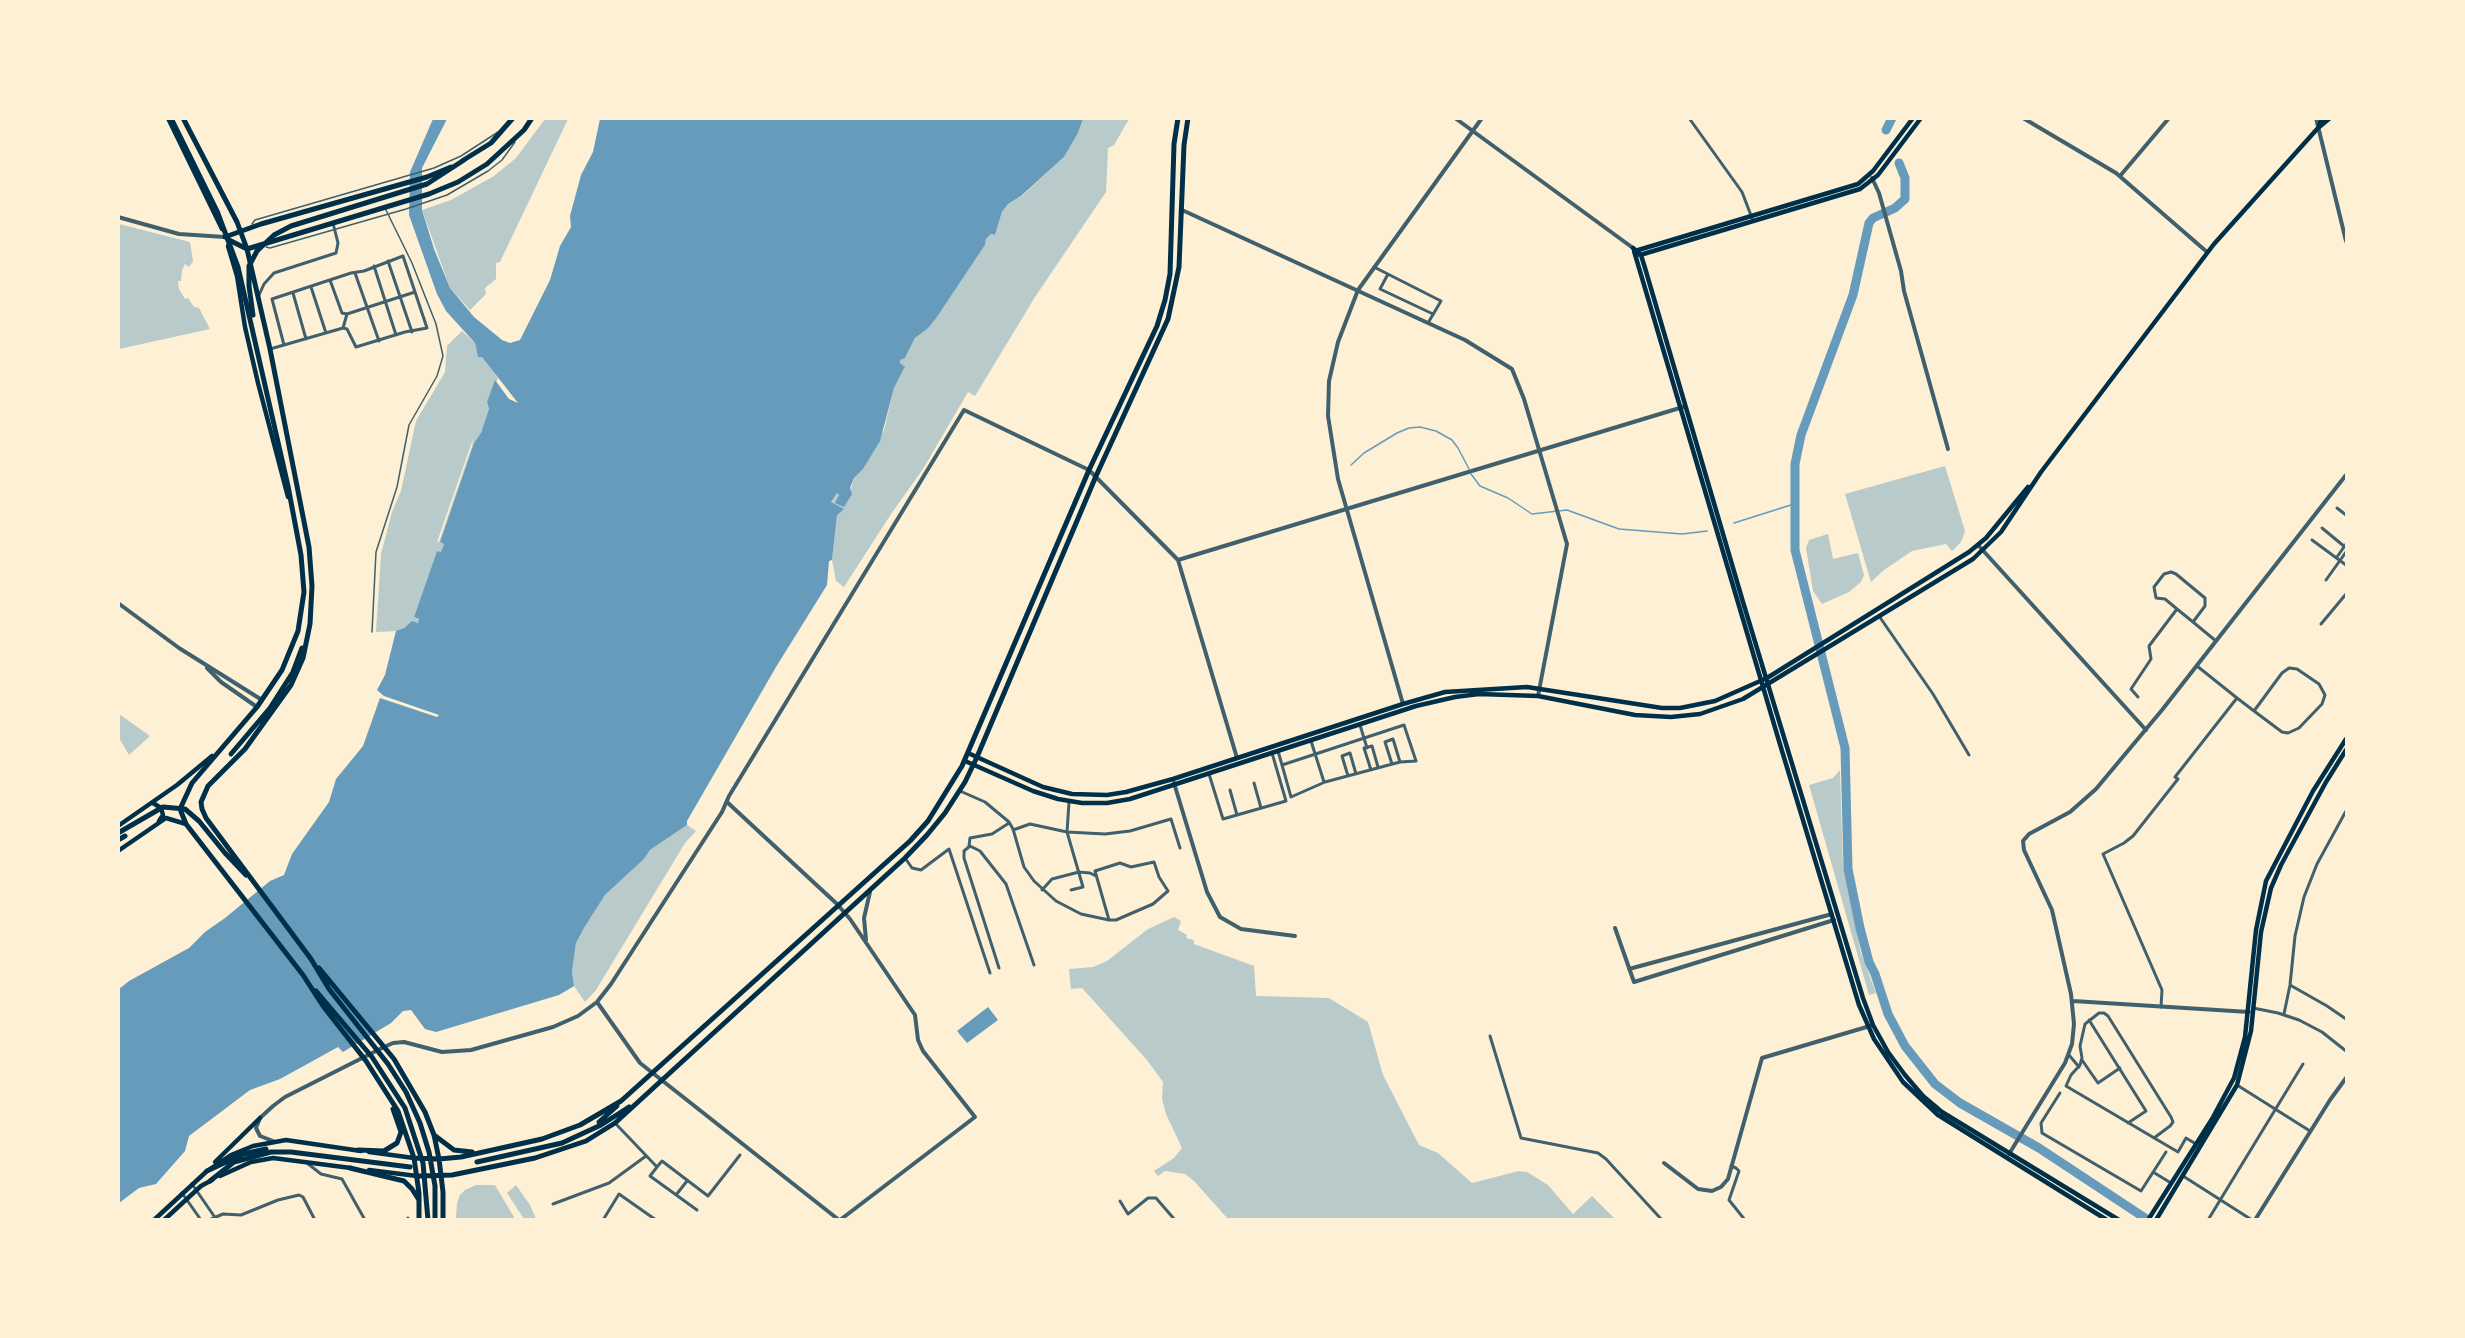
<!DOCTYPE html>
<style>
body{margin:0}
#map{position:relative;width:2465px;height:1338px;overflow:hidden;background:#fdf0d5;font-family:Roboto,sans-serif}
canvas{display:block}
.frame{position:absolute;inset:0;border:120px solid #fdf0d5;pointer-events:none}
</style>
<div id="map">
<canvas width="2465" height="1338"></canvas>
<div class="frame"></div>
</div>
<script>
const ctx = document.querySelector('canvas').getContext('2d');
ctx.lineJoin = 'round';
function paint(path, color) {
  ctx.fillStyle = color;
  ctx.fill(path, 'evenodd');
}
function shape(rows) {
  const path = new Path2D();
  for (const r of rows) {
    path.moveTo(r[0], r[1]);
    for (let i = 2; i < r.length; i += 2) path.lineTo(r[i], r[i + 1]);
  }
  return path;
}
function trace(path, color, width, dash) {
  ctx.strokeStyle = color;
  ctx.lineWidth = width;
  ctx.lineCap = dash ? 'butt' : 'round';
  ctx.setLineDash(dash || []);
  ctx.stroke(path);
}
const green = shape([
 [545,119,568,119,500,262,496,263,496,279,485,288,486,294,470,310,450,288,422,210,451,200,494,176,516,158],
 [1083,119,1129,119,1114,145,1108,148,1106,192,1035,297,975,396,968,392,923,469,891,514,844,587,836,581,832,560,837,514,831,502,836,493,839,495,850,492,854,478,863,469,884,430,894,388,905,368,900,363,900,360,907,354,915,338,937,317,985,245,986,239,991,234,995,235,1002,212,1008,204,1022,196,1064,157,1078,133],
 [119,224,190,242,193,261,189,267,185,264,182,270,181,281,178,281,179,289,185,299,188,298,194,307,199,308,210,329,119,349],
 [462,331,475,343,478,357,482,356,498,378,487,402,489,409,481,434,474,443,440,542,444,543,441,553,437,551,414,617,419,619,418,623,412,621,404,628,396,631,376,632,381,554,392,512,401,491,416,421,445,372,447,346],
 [1945,466,1965,531,1961,542,1952,551,1946,544,1912,551,1884,570,1871,582,1845,494],
 [1828,534,1833,559,1858,553,1864,575,1861,582,1849,592,1822,604,1813,591,1806,548,1809,540],
 [119,714,150,736,129,755,119,738],
 [1840,770,1843,866,1861,953,1876,993,1869,995,1809,785,1833,778],
 [687,825,696,831,685,843,596,990,585,1002,574,986,572,972,576,943,584,928,605,895,644,859,650,850],
 [1174,917,1181,921,1178,930,1187,935,1186,938,1194,940,1194,944,1254,966,1256,996,1329,998,1368,1022,1383,1075,1419,1145,1438,1153,1472,1183,1519,1171,1527,1172,1548,1185,1573,1214,1592,1196,1615,1219,1228,1219,1194,1181,1185,1174,1165,1171,1158,1176,1154,1171,1174,1158,1182,1148,1166,1114,1162,1099,1163,1082,1147,1060,1082,988,1071,989,1069,969,1093,967,1107,961,1148,929],
 [476,1185,495,1185,515,1219,456,1219,457,1203,460,1195,465,1190],
 [516,1185,530,1205,536,1219,524,1219,507,1193]
]);
const water = shape([
 [433,119,447,119,422,168,422,210,434,249,450,288,474,317,502,340,510,343,520,340,550,280,560,246,571,227,570,216,581,175,593,152,600,119,1083,119,1078,133,1064,157,1021,196,1008,204,1002,212,995,235,991,234,986,239,985,245,937,317,928,328,915,338,905,358,900,360,900,363,905,367,894,388,880,441,863,469,854,478,850,488,852,494,844,507,835,503,839,495,837,493,831,502,844,509,837,515,832,560,829,561,827,585,776,667,687,821,687,825,650,850,644,859,605,895,584,928,576,943,572,972,574,986,559,995,436,1032,425,1029,411,1010,403,1011,391,1023,343,1052,338,1047,280,1079,250,1090,189,1136,185,1151,156,1184,139,1188,119,1203,119,989,129,981,189,948,205,932,225,918,270,881,284,875,292,854,329,802,336,779,363,746,380,698,437,717,439,715,384,696,377,690,385,675,396,631,404,628,412,621,418,623,419,619,414,617,437,551,441,552,444,544,440,542,474,443,481,433,489,409,487,402,495,380,509,399,518,403,482,357,478,357,475,343,446,311,437,294,409,215,410,172],
 [988,1007,998,1020,967,1043,957,1031]
]);
const pier = shape([
 [473,439,472,446,439,542,437,542]
]);
const stream = shape([
 [1351,465,1364,453,1397,433,1409,428,1420,427,1436,431,1452,440,1458,448,1469,469],
 [1471,474,1480,486,1508,498,1532,514,1567,510,1619,529,1682,534,1707,531],
 [1734,523,1794,504]
]);
const river = shape([
 [1886,130,1892,118],
 [1899,163,1905,178,1905,199,1895,208,1873,218,1869,223,1853,295,1801,435,1795,464,1795,550,1845,748,1848,869,1860,928,1869,962,1875,974,1888,1014,1905,1046,1935,1084,1960,1103,2039,1148,2148,1220]
]);
const service = shape([
 [252,224,255,220,434,168,461,156,498,132],
 [266,247,270,248,406,209,447,195,488,171,502,160,515,142],
 [372,632,376,552,397,487,409,425,437,376,443,356,436,324,412,263,385,208]
]);
const minor = shape([
 [1689,118,1742,192,1752,218],
 [388,261,412,332],
 [374,266,396,335],
 [1374,267,1441,301,1428,323],
 [355,273,379,341],
 [1388,274,1380,289,1433,314],
 [330,280,342,313,347,314],
 [311,287,326,333],
 [293,293,306,339],
 [259,295,264,284,274,273,336,253,338,243,333,223],
 [284,345,272,299,351,273,364,271,403,256,427,328,405,332,356,347,347,329,343,328],
 [270,349,343,328,347,314,415,292],
 [2337,508,2346,515],
 [2322,528,2345,547],
 [2312,540,2346,565],
 [2337,557,2346,544],
 [2326,580,2346,552],
 [1879,616,1933,694,1969,755],
 [2193,622,2205,606,2205,598,2176,574,2171,572,2164,574,2154,587,2156,598,2165,599,2177,609,2193,622,2216,641],
 [2321,624,2346,594],
 [2138,697,2131,689,2151,659,2149,646,2177,609],
 [2237,698,2254,711,2282,732,2288,733,2299,728,2322,704,2325,695,2319,684,2297,669,2289,668,2282,673,2254,711],
 [1360,725,1367,748],
 [1311,741,1324,782],
 [1278,751,1282,765,1291,797,1325,782,1400,762,1416,761,1404,725,1282,765],
 [1392,764,1385,742,1393,739,1400,762],
 [1371,770,1364,748,1372,746,1378,767],
 [1209,774,1223,819,1286,801,1272,753],
 [1348,776,1342,756,1350,753,1356,774],
 [1254,783,1261,808],
 [1230,790,1237,815],
 [960,791,985,802,1009,822,1013,829,1024,867,1034,881,1056,901,1081,914,1109,920,1116,920,1153,904,1168,891,1159,877,1154,862,1131,867,1120,863,1095,871,1109,920],
 [1069,802,1067,832,1083,887,1071,890],
 [1013,830,1030,824,1067,832,1105,834,1130,831,1171,819,1180,848],
 [969,846,970,838,992,834,1009,823],
 [905,858,912,868,921,870,949,849,990,973],
 [1042,890,1052,879,1079,872,1090,873,1096,876],
 [999,968,964,858,964,851,970,846,980,851,1006,884,1034,965],
 [2290,985,2327,1006,2346,1019],
 [2161,1007,2162,990,2103,854,2124,843,2133,836,2178,779,2175,777,2237,698,2197,666],
 [2253,1008,2278,1013,2299,1020,2322,1032,2346,1051],
 [2284,1014,2290,985,2295,936,2304,897,2317,864,2346,811],
 [2089,1020,2146,1111,2128,1123],
 [1490,1036,1521,1138,1598,1153,1606,1159,1662,1220],
 [2069,1055,2079,1067],
 [2082,1060,2098,1083,2120,1068],
 [2237,1085,2310,1131],
 [2060,1093,2041,1123,2042,1133,2141,1191,2166,1152],
 [615,1123,657,1167,662,1161,708,1196,740,1155],
 [2154,1138,2170,1126,2173,1122,2171,1117,2108,1016,2104,1013,2099,1013,2085,1024,2080,1046,2082,1058,2080,1065,2071,1075,2066,1086,2178,1152,2186,1138,2196,1144],
 [307,1163,321,1174,342,1179,365,1220],
 [1731,1166,1736,1168,1739,1171,1729,1200,1745,1220],
 [657,1167,650,1176,697,1210],
 [2153,1172,2171,1183],
 [2183,1176,2252,1220],
 [192,1184,214,1216],
 [182,1193,201,1220],
 [676,1195,687,1181],
 [1120,1201,1128,1214,1148,1198,1156,1198,1175,1220],
 [553,1204,609,1183,646,1156],
 [209,1220,223,1214,241,1215,278,1200,299,1195,303,1197,315,1220],
 [407,1220,408,1218],
 [603,1220,619,1194,656,1220],
 [2208,1220,2303,1064]
]);
const tertiary = shape([
 [1455,118,1633,248],
 [2023,118,2116,173,2207,252],
 [2316,118,2346,241],
 [2120,176,2169,118],
 [1872,178,1879,193,1901,271,1904,291,1948,449],
 [1182,210,1465,340,1512,369,1524,399,1567,544,1538,696],
 [118,217,179,234,225,237],
 [1978,545,2146,730],
 [1178,560,1683,407],
 [118,603,179,648,262,700],
 [207,668,221,682,257,707],
 [1403,704,1338,479,1328,416,1329,381,1338,342,1358,290,1482,118],
 [1174,783,1207,892,1220,917,1241,929,1295,936],
 [727,802,837,904,850,919,915,1015,918,1040,923,1051,975,1117,840,1220],
 [1615,928,1634,982,1834,920],
 [866,940,864,918,870,892],
 [1629,969,1832,914],
 [2073,1001,2249,1012],
 [597,1002,640,1063,839,1220],
 [273,1141,260,1136,256,1128,260,1118,273,1106,285,1097,382,1048,393,1043,404,1042,442,1052,471,1050,553,1027,578,1016,597,1002,611,984,722,812,729,796,964,410,1089,470,1178,560,1237,758],
 [2009,1154,2065,1063,2072,1044,2074,1024,2071,994,2052,910,2024,850,2023,841,2029,834,2070,812,2096,789,2162,710,2346,475],
 [1664,1163,1698,1189,1712,1191,1721,1187,1728,1179,1762,1058,1870,1026],
 [2255,1220,2330,1100,2346,1078]
]);
const secondary = shape([
 [168,118,222,229],
 [2318,128,2322,118],
 [228,246,237,276,245,327,258,383,288,497],
 [1633,248,1641,255,1645,268,1743,602,1863,998,1873,1025,1888,1052,1905,1075,1923,1096,1942,1112,2119,1220],
 [1634,251,1779,741,1859,1005,1874,1039,1903,1082,1938,1115,2107,1220],
 [1635,251,1858,184,1873,171,1913,118],
 [1640,255,1860,189,1878,175,1921,118],
 [968,753,1043,787,1072,794,1107,795,1126,792,1173,779,1403,704,1445,692,1527,687,1662,708,1680,708,1715,701,1767,678,1969,552,1986,538,2028,487],
 [965,761,1033,791,1058,799,1082,803,1107,803,1130,799,1416,706,1455,697,1479,694,1538,696,1635,715,1671,717,1700,714,1743,699,1973,559,2001,532,2041,472,2214,244,2318,128,2330,118],
 [153,803,161,808,163,815,159,821],
 [118,826,177,785,212,756],
 [118,851,166,818,186,824],
 [369,1152,414,1158],
 [215,1162,260,1118],
 [369,1170,417,1176],
 [220,1176,251,1162,273,1158,351,1168],
 [154,1220,207,1171,231,1155,253,1146,286,1140,361,1151],
 [164,1220,201,1186,212,1180],
 [2148,1220,2212,1119,2234,1078,2245,1037,2256,930,2266,881,2313,791,2346,739],
 [2156,1220,2237,1085,2251,1031,2261,932,2271,888,2281,865,2326,782,2346,750]
]);
const primary = shape([
 [171,118,217,211,238,267,288,486,301,555,304,592,298,631,282,670,257,707,192,783,180,809,186,824,303,975,323,1006,366,1061,398,1111,414,1158,419,1193,419,1220],
 [183,118,237,222,247,249,270,349,309,547,312,586,310,624,303,658,291,685,245,749,208,786,201,802,202,809,206,818,311,959,329,989,388,1064,406,1092,420,1123,429,1152,435,1186,435,1220],
 [462,161,491,143,513,118],
 [225,237,261,224,427,177,451,167],
 [229,240,247,249,429,194,458,182,487,164,524,130,532,118],
 [253,315,249,286,249,266,257,251,274,235,291,226,427,184,464,160],
 [231,754,270,708,293,672,302,648],
 [118,833,163,807,185,809,199,821,225,853,246,875],
 [118,840,125,836],
 [319,968,394,1059,425,1112,434,1135,439,1159,443,1192,443,1220],
 [316,991,372,1057,405,1108,423,1163,428,1220],
 [599,1122,617,1106],
 [434,1135,454,1150,472,1152],
 [358,1150,384,1151,397,1143,401,1132,393,1109],
 [414,1158,439,1159,461,1157,542,1139,580,1125,621,1101,910,841,928,821,962,766,1089,470,1157,326,1165,300,1170,274,1174,144,1178,118],
 [477,1162,562,1143,601,1125,629,1107],
 [350,1168,404,1181,412,1189,419,1200],
 [207,1171,243,1154,266,1149],
 [417,1176,452,1175,535,1158,586,1141,615,1123,905,858,927,835,945,813,965,782,977,757,1096,476,1168,319,1179,267,1184,145,1188,118],
 [210,1181,234,1162,271,1152,291,1152,410,1167]
]);
paint(green, '#b9caca');
paint(water, '#669bbc');
paint(pier, '#fdf0d5');
trace(stream, '#669bbc', 1.5);
trace(river, '#669bbc', 9);
trace(service, '#3f606c', 1.5);
trace(minor, '#3f606c', 3);
trace(tertiary, '#3f606c', 4);
trace(secondary, '#003049', 4.5);
trace(primary, '#003049', 5);
</script>
